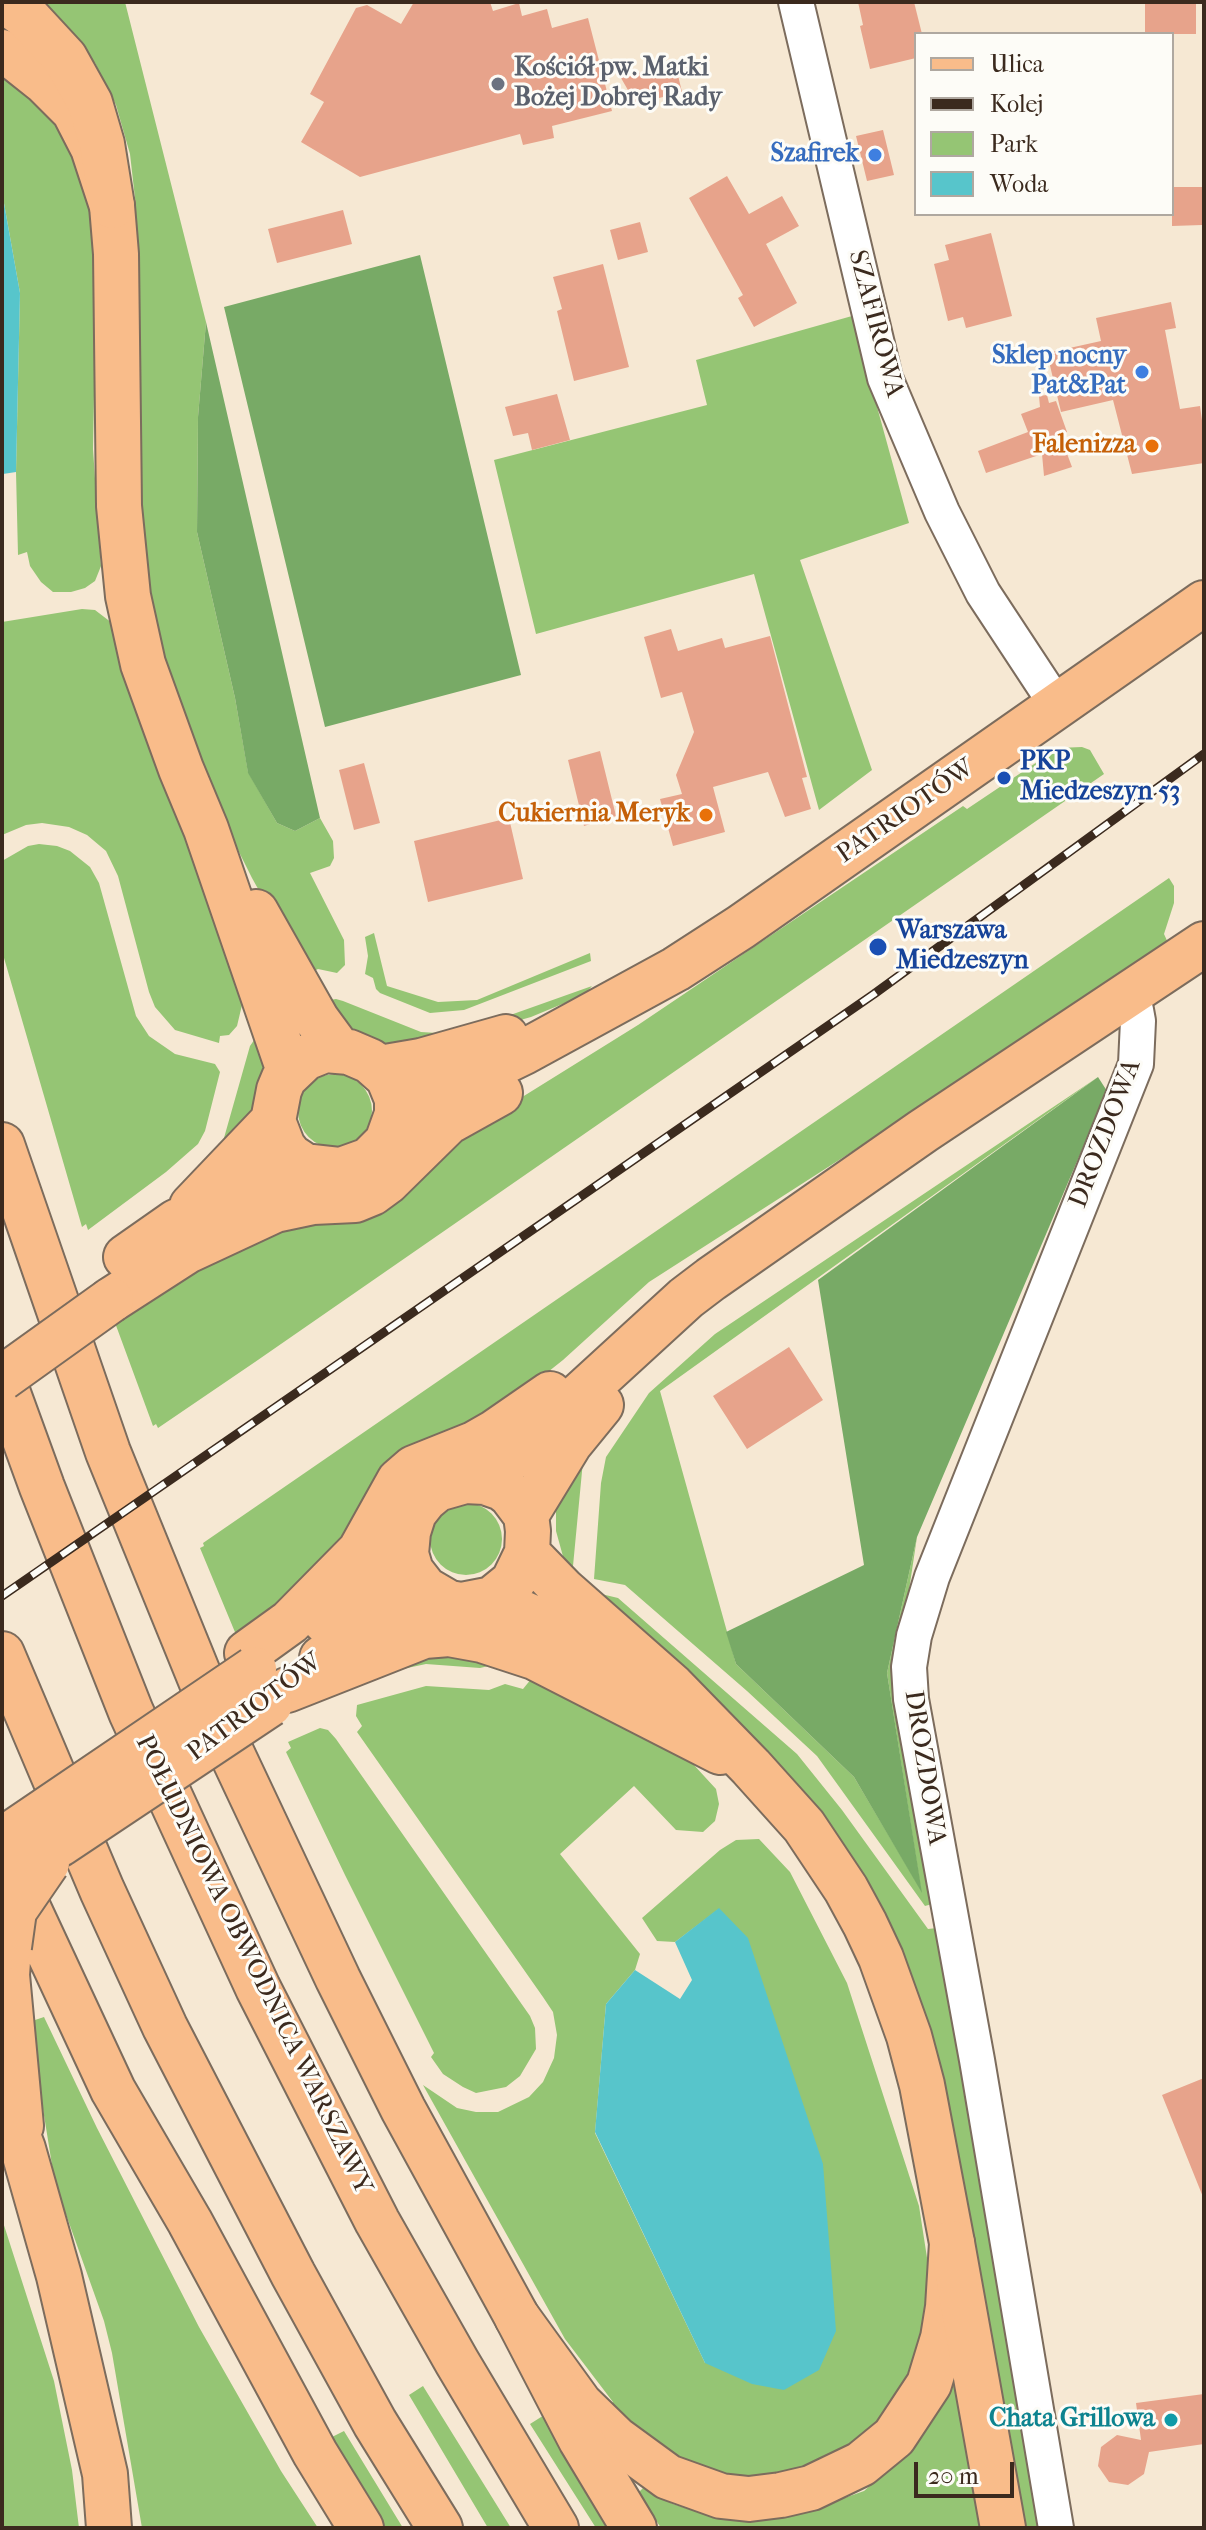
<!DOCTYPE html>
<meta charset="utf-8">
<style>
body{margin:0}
#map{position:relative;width:1206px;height:2530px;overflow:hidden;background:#f6e8d3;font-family:"IM FELL French Canon",serif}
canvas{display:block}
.frame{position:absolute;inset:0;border:4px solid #3b2a1e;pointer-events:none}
.legend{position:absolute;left:914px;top:32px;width:260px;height:184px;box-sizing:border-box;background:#fdfcf7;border:2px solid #afa8a0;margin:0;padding:10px 14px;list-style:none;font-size:24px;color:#3b2a1e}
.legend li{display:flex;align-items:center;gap:16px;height:40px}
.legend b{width:40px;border:2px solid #afa8a0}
.scale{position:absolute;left:914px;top:2462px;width:100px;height:36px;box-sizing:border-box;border:4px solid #3b2a1e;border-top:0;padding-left:10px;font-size:24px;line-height:28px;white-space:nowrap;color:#3b2a1e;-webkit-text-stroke:6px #fdfcf7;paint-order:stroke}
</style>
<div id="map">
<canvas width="1206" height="2530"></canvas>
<div class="frame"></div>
<ul class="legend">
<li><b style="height:10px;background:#f9bc8a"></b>Ulica</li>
<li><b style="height:10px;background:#3b2a1e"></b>Kolej</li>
<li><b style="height:22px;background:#95c574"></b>Park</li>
<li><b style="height:22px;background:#57c5cb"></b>Woda</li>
</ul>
<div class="scale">20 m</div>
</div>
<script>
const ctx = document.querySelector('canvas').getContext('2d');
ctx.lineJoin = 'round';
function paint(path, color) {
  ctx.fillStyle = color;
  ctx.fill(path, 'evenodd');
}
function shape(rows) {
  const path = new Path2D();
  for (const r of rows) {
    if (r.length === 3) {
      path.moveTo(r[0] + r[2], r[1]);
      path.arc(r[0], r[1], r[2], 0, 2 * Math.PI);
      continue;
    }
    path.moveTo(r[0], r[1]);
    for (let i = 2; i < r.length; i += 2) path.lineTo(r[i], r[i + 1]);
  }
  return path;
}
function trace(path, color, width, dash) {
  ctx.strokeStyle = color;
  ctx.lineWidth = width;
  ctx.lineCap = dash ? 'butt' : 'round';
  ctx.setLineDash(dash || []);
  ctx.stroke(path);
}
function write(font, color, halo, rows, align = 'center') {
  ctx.font = font + ' "IM FELL French Canon",serif';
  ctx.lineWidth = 6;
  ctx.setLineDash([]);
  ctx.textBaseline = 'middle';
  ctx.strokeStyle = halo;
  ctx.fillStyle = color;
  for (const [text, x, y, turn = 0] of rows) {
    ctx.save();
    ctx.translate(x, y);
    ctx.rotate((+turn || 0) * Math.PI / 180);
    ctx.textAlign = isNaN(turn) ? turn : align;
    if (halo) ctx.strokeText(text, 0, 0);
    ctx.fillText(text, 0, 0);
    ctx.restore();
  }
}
const green = shape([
 [35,2,125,2,206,322,198,417,197,532,235,698,248,772,277,823,295,831,320,818,333,841,334,858,330,866,310,873,344,940,345,965,337,973,318,969,306,975,252,878,225,824,173,694,155,629,147,579,136,456,136,207,130,154,116,105,95,63],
 [2,78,16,85,49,116,69,145,85,186,90,215,96,289,93,449,101,566,95,581,85,588,71,592,53,592,41,582,30,566,27,552,18,555,16,472,20,293,2,192],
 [852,316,909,523,800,560,872,770,819,810,754,574,536,634,494,460,707,405,696,360],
 [82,609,95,610,112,623,138,719,228,924,255,998,242,1005,237,1026,229,1035,220,1036,219,1043,175,1030,155,1007,149,992,118,876,106,851,87,835,69,827,42,823,26,825,2,835,2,622],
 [1082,747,1090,750,1104,774,255,1362,158,1428,156,1424,153,1426,114,1320,170,1275,466,1132,638,1025,963,806,967,809,1058,748],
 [39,844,57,846,70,851,90,867,99,883,136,1016,149,1036,175,1054,215,1064,220,1072,205,1131,198,1144,166,1172,88,1230,86,1224,82,1227,2,951,2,861,28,846],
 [1169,878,1174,886,1174,903,1164,934,1169,945,1079,1006,649,1282,563,1360,358,1523,302,1585,237,1637,200,1548,204,1546,203,1543],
 [374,933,387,986,438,1002,477,1000,590,953,591,961,464,1010,430,1013,380,993,376,989,373,978,365,974,368,956,365,937],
 [592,986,584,995,531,1017,467,1035,395,1049,344,1027,324,1001,336,999,343,1001,421,1032,437,1033,471,1029],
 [259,1033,269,1049,256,1107,222,1145,250,1046],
 [335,1111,37],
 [1098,1077,660,1391,736,1664,854,1777,921,1890,887,1673,917,1537,895,1683,932,1904,925,1906,817,1756,747,1691,625,1585,594,1579,601,1483,606,1457,649,1393,715,1334],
 [583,1461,573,1566,571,1572,564,1560,556,1531,556,1504],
 [466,1539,36],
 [597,1593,618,1598,797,1754,842,1810,928,1929,937,1928,1042,2528,1020,2528,936,2055,916,1989,893,1933,837,1835,786,1772],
 [438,1649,497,1664,480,1668,426,1664,351,1680],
 [536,1673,645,1729,693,1764,716,1789,719,1804,715,1821,703,1832,676,1830,634,1786,560,1854,640,1954,635,1970,606,2004,595,2133,705,2363,719,1909,675,1942,657,1941,642,1918,720,1850,736,1840,759,1839,790,1872,847,1983,919,2206,930,2277,929,2311,908,2382,865,2437,830,2461,779,2478,745,2479,688,2465,610,2409,613,2402,565,2339,423,2085,457,2108,476,2112,498,2112,529,2097,543,2082,554,2058,557,2035,553,2012,543,1997,357,1732,362,1726,356,1716,357,1705,426,1686,489,1690,505,1684,523,1689],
 [320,1728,328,1730,336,1739,530,2016,535,2028,536,2049,520,2076,506,2087,476,2093,463,2087,443,2074,431,2057,434,2053,345,1875,286,1752,291,1748,288,1742],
 [44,2017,97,2128,199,2327,281,2471,318,2528,142,2528,112,2353,104,2321,58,2192,52,2165,29,2022],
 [2,2219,54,2381,72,2470,79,2528,2,2528],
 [955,2369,987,2528,661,2528,638,2493,643,2488,673,2504,710,2516,751,2520,819,2507,864,2491,905,2454,932,2422],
 [423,2386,511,2528,488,2528,409,2395],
 [549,2412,621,2528,596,2528,530,2424],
 [344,2431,403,2528,375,2528,324,2441]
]);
const forest = shape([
 [420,255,521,675,325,727,224,307],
 [206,322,320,818,295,831,277,823,248,773,235,698,197,532,198,417],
 [1098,1077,1107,1091,917,1537,887,1673,922,1893,854,1777,736,1664,726,1632,864,1565,818,1280]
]);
const water = shape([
 [2,192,20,293,16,472,3,474,2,482],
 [719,1908,748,1938,823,2164,836,2331,819,2370,784,2390,752,2384,705,2363,595,2132,606,2004,635,1970,680,1999,692,1980,675,1942]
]);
const building = shape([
 [414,2,490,2,493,11,519,3,522,16,547,9,552,28,588,18,612,111,552,126,554,138,523,145,520,134,360,177,301,142,324,102,310,94,356,8,367,5,401,24],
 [858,2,914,2,922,34,916,34,916,58,870,69,860,26,863,25],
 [1145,2,1196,2,1196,34,1145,34],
 [675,63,682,92,636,104,621,78],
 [883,130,894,175,867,181,856,136],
 [727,176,749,214,782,196,799,226,766,244,797,303,754,327,738,298,743,295,689,198],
 [1172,187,1202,187,1202,225,1172,226],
 [343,210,352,244,277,263,268,229],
 [640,222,648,252,618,260,610,230],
 [991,233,1012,316,966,328,963,317,948,321,934,264,949,260,945,245],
 [603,264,629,367,574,381,557,311,562,309,553,277],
 [1171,302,1176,328,1165,330,1180,409,1200,406,1204,435,1204,463,1132,474,1113,400,1061,412,1047,353,1101,341,1096,318],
 [557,394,570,440,532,450,528,433,513,436,505,407],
 [1047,395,1049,403,1056,401,1067,432,1060,435,1072,467,1044,476,1042,454,986,473,978,451,1028,432,1021,414,1040,407,1039,396],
 [671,629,678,651,722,638,725,648,770,636,807,777,802,778,811,809,785,817,768,772,713,787,725,832,673,846,660,799,682,794,676,775,694,732,682,692,661,698,644,637],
 [600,751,616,816,584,826,568,760],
 [364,763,380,823,354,830,339,770],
 [509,818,523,879,428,902,414,841],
 [789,1347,823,1400,747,1449,713,1396],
 [1204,2078,1204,2197,1203,2197,1162,2095],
 [1204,2394,1204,2444,1149,2452,1144,2474,1128,2485,1109,2482,1098,2466,1101,2447,1117,2435,1141,2440,1136,2403]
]);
const minor = shape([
 [796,2,885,378,942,512,983,593,1058,707],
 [1056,2528,977,2060,911,1699,909,1667,914,1636,932,1577,1136,1064,1138,1021,1136,1010,1127,996]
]);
const major = shape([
 [2,52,11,55,45,82,74,111,93,148,112,206,116,254,119,506,128,596,143,664,181,769,206,829,289,1071],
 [256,912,317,1020,339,1050],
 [325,1050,349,1052,370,1061,388,1077,397,1099,397,1114,387,1142,369,1160,341,1170,305,1166,290,1156,283,1147,273,1121,279,1090,284,1078,305,1058,325,1050],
 [380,1068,421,1061,506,1037],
 [397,1114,524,1052,676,969,741,927,1204,603],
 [2,1145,108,1452,224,1737,338,1979,403,2109,517,2317,580,2404,616,2439,668,2477,721,2496,749,2499,781,2495,811,2488,861,2464,894,2437,929,2384,943,2338,948,2307,952,2243,922,2085,909,2036,881,1958,865,1924,846,1889,804,1826,751,1767,672,1686,563,1590,527,1553],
 [192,1206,273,1121],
 [126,1257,176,1222,279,1174,305,1166],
 [111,1300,187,1251,275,1210,313,1202,355,1200,372,1193,387,1182,448,1122,500,1093],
 [465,1481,485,1482,502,1488,511,1495,526,1515,528,1531,527,1553,513,1582,492,1599,461,1605,449,1603,425,1589,411,1571,406,1554,408,1532,414,1513,425,1499,437,1489,465,1481],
 [485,1482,686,1298,711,1279,923,1131,1204,944],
 [526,1515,570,1443,601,1405],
 [492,1599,540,1621,620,1676],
 [325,1621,406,1554],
 [247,1653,290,1622,360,1551,399,1481,414,1468,474,1444,495,1432,550,1394],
 [322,1658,377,1620,406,1603,434,1596],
 [287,1690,424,1636,449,1634,482,1640,534,1657,720,1752],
 [9,1867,113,2090,190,2222,315,2453,361,2528],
 [9,1947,7,1975,21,2126],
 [2,2093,23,2149,59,2276,105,2474,109,2528]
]);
const highway = shape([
 [6,2,28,18,65,58,90,103,102,144,112,206],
 [2,1377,42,1487,131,1712,258,1988,377,2221,457,2362,556,2528],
 [2,1654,102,1890,165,2027,293,2274,375,2423,440,2528],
 [952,2243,1003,2528],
 [517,2317,581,2440,634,2528]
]);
const rail = shape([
 [2,1596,874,994,1204,754]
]);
const majorBridge = shape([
 [2,1378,111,1300],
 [2,1840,254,1669],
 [2,1885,21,1865,60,1844,270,1704],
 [9,1947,14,1911,47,1863]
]);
const markers = [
 [498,84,8,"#6b7280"],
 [875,155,8,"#3f7fe0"],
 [1142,372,8,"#3f7fe0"],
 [1152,446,8,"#e8710a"],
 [1004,778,8,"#1a4fb4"],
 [706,815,8,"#e8710a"],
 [878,947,10,"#1a4fb4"],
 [1171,2420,8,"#0f9aa8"]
];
const worshipNames = [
 ["Kościół pw. Matki",514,69],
 ["Bożej Dobrej Rady",514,99]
];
const shopNames = [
 ["Szafirek",859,155],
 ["Sklep nocny",1126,357],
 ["Pat&Pat",1126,387]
];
const streetNames = [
 ["SZAFIROWA",875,324,75],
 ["PATRIOTÓW",906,812,-35],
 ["DROZDOWA",1106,1134,-69],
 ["PATRIOTÓW",255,1708,-37],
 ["DROZDOWA",924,1768,81],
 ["POŁUDNIOWA OBWODNICA WARSZAWY",253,1965,64]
];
const foodNames = [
 ["Falenizza",1136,446],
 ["Cukiernia Meryk",690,815]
];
const transitNames = [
 ["PKP",1020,763],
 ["Miedzeszyn 53",1020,793],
 ["Warszawa",896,932],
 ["Miedzeszyn",896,962]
];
const cultureNames = [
 ["Chata Grillowa",1155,2420]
];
paint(green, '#95c574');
paint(forest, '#78aa66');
paint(water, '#57c5cb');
paint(building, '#e7a38b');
trace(minor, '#7c6c5d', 38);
trace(major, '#7c6c5d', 48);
trace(highway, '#7c6c5d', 48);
trace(minor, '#fff', 34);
trace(major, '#f9bc8a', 44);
trace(highway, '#f9bc8a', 44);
trace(rail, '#3b2a1e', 9);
trace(rail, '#fdfcf7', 6, [18]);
trace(majorBridge, '#7c6c5d', 48, []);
trace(majorBridge, '#f9bc8a', 44);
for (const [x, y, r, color] of markers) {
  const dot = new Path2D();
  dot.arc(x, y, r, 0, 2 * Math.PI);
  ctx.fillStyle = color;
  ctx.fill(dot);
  trace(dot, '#fdfcf7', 3);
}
write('bold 26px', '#5b616d', '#fdfcf7', worshipNames, 'left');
write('bold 26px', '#366cbe', '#fdfcf7', shopNames, 'right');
write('26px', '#3b2a1e', '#fdfcf7', streetNames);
write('bold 26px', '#c56008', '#fdfcf7', foodNames, 'right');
write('bold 26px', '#164399', '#fdfcf7', transitNames, 'left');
write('bold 26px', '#0d838f', '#fdfcf7', cultureNames, 'right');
</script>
